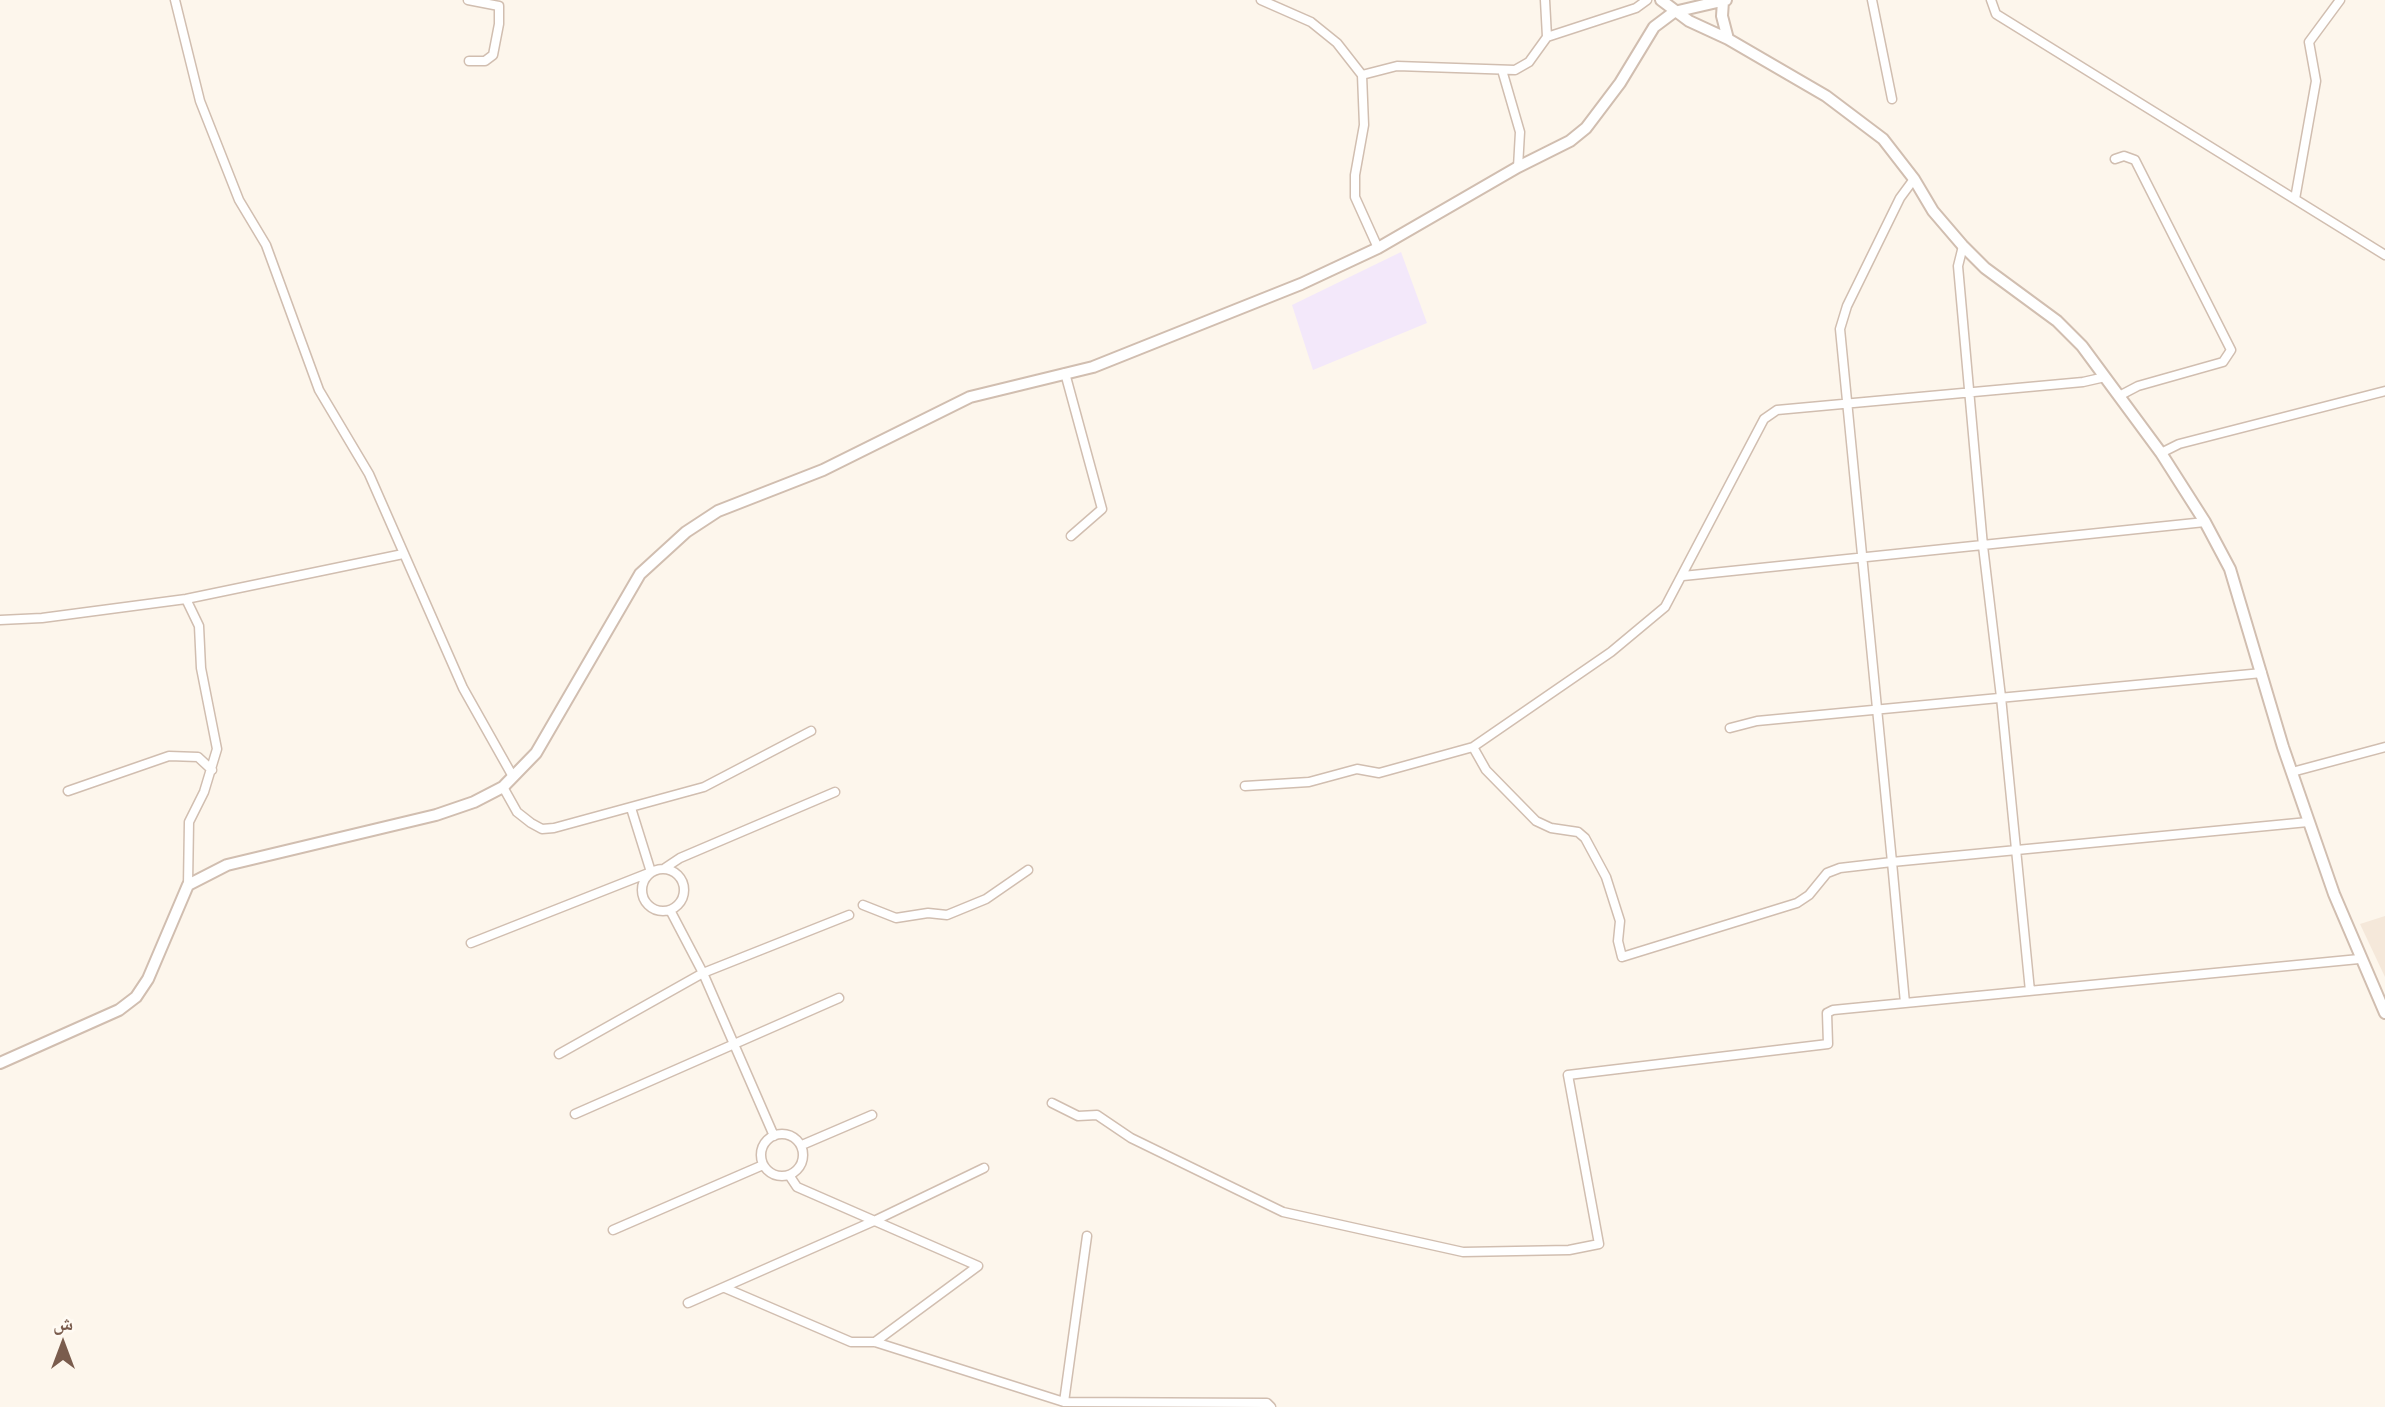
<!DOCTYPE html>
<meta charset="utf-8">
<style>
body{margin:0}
#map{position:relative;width:2385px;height:1407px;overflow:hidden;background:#fdf6ec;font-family:Barlow,"Noto Naskh Arabic",sans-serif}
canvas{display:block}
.north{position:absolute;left:28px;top:1309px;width:70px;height:70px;-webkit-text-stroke:5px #fffaf3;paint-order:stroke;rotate:0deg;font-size:19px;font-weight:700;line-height:28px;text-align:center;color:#7a5c4d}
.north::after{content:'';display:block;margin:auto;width:24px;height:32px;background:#7a5c4d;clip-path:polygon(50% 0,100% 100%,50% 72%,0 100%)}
</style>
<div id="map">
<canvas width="2385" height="1407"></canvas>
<div class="north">ش</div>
</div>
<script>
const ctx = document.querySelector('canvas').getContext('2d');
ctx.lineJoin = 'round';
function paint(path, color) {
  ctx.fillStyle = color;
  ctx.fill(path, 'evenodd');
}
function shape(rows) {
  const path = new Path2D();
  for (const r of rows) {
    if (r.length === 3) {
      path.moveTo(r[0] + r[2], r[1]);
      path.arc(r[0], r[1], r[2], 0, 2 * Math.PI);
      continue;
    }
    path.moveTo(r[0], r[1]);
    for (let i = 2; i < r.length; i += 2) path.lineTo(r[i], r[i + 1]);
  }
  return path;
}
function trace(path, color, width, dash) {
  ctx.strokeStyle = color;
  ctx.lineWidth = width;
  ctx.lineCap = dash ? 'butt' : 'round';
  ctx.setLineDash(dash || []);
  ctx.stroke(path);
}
const residential = shape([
 [2385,916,2385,977,2360,924]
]);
const education = shape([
 [1401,252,1427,323,1313,370,1292,305]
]);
const minor = shape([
 [175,0,200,101,239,200,266,245,319,390,369,474,463,688,512,775],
 [468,0,499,6,499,24,493,55,485,61,469,61],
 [1261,0,1311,22,1337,43,1362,75,1364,125,1355,175,1355,197,1378,248],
 [1545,0,1547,37],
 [1872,0,1892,99],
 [1991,0,1996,14,2385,255],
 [1502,70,1520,132,1518,167],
 [1362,75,1397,66,1515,70,1529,62,1547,37,1636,8,1647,0],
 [2115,159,2124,156,2135,160,2231,350,2223,362,2138,386,2119,396],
 [1914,179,1900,198,1847,306,1840,329,1892,862,2308,822],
 [2295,199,2316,81,2309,42,2340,0],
 [1963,246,1958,266,1983,546,2001,697,2030,991],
 [1065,373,1102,509,1071,536],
 [2161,453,2179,444,2385,391],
 [1683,576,2205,522],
 [186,599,199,626,201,668,217,749,204,792,189,822,188,885],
 [0,620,42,618,186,599,403,554],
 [1730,728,1757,721,2262,673],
 [1473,747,1486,770,1536,821,1551,828,1578,832,1585,838,1606,877,1620,921,1618,941,1622,957,1797,903,1809,895,1827,873,1840,868,1892,862,1905,1003,2359,959],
 [2292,772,2385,747],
 [1245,786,1309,782,1357,769,1379,773,1473,747,1611,652,1665,607,1764,419,1777,410,2083,382,2105,377],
 [503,787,517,812,531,823,542,829,554,828,704,787,811,731],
 [68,791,169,756,198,757,212,770],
 [665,868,680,858,835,792],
 [663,890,21],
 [863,905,896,918,928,913,947,915,986,899,1028,870],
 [670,910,703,973,774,1136],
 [471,943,651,872,631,808],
 [559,1054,703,973,849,915],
 [1052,1103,1078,1116,1097,1115,1131,1138,1283,1212,1463,1252,1569,1250,1599,1244,1568,1075,1828,1044,1827,1013,1833,1010,1905,1003],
 [575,1114,839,998],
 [782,1155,21],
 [802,1145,872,1115],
 [789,1175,797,1187,978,1266,875,1342],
 [613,1230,763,1165],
 [725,1288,851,1342,875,1342,1064,1402,1267,1403,1271,1407],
 [688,1303,874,1221,984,1168],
 [1064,1402,1087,1236]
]);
const tertiary = shape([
 [1661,0,1689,21,1728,39,1826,96,1883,139,1914,179,1933,211,1963,246,1985,268,2057,321,2082,346,2161,453,2205,522,2230,569,2283,747,2334,894,2385,1013],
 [1723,1,1722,16,1728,39],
 [0,1063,119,1010,136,997,148,979,188,885,227,865,436,815,474,802,503,787,536,753,640,574,686,532,718,511,823,470,970,397,1093,367,1301,284,1378,248,1518,167,1570,141,1586,128,1620,83,1654,27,1674,12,1726,0]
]);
paint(residential, '#f5e8da');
paint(education, '#f3e8fa');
trace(minor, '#d1beb0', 11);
trace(tertiary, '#d1beb0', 14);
trace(minor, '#fff', 8);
trace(tertiary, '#fff', 10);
</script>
